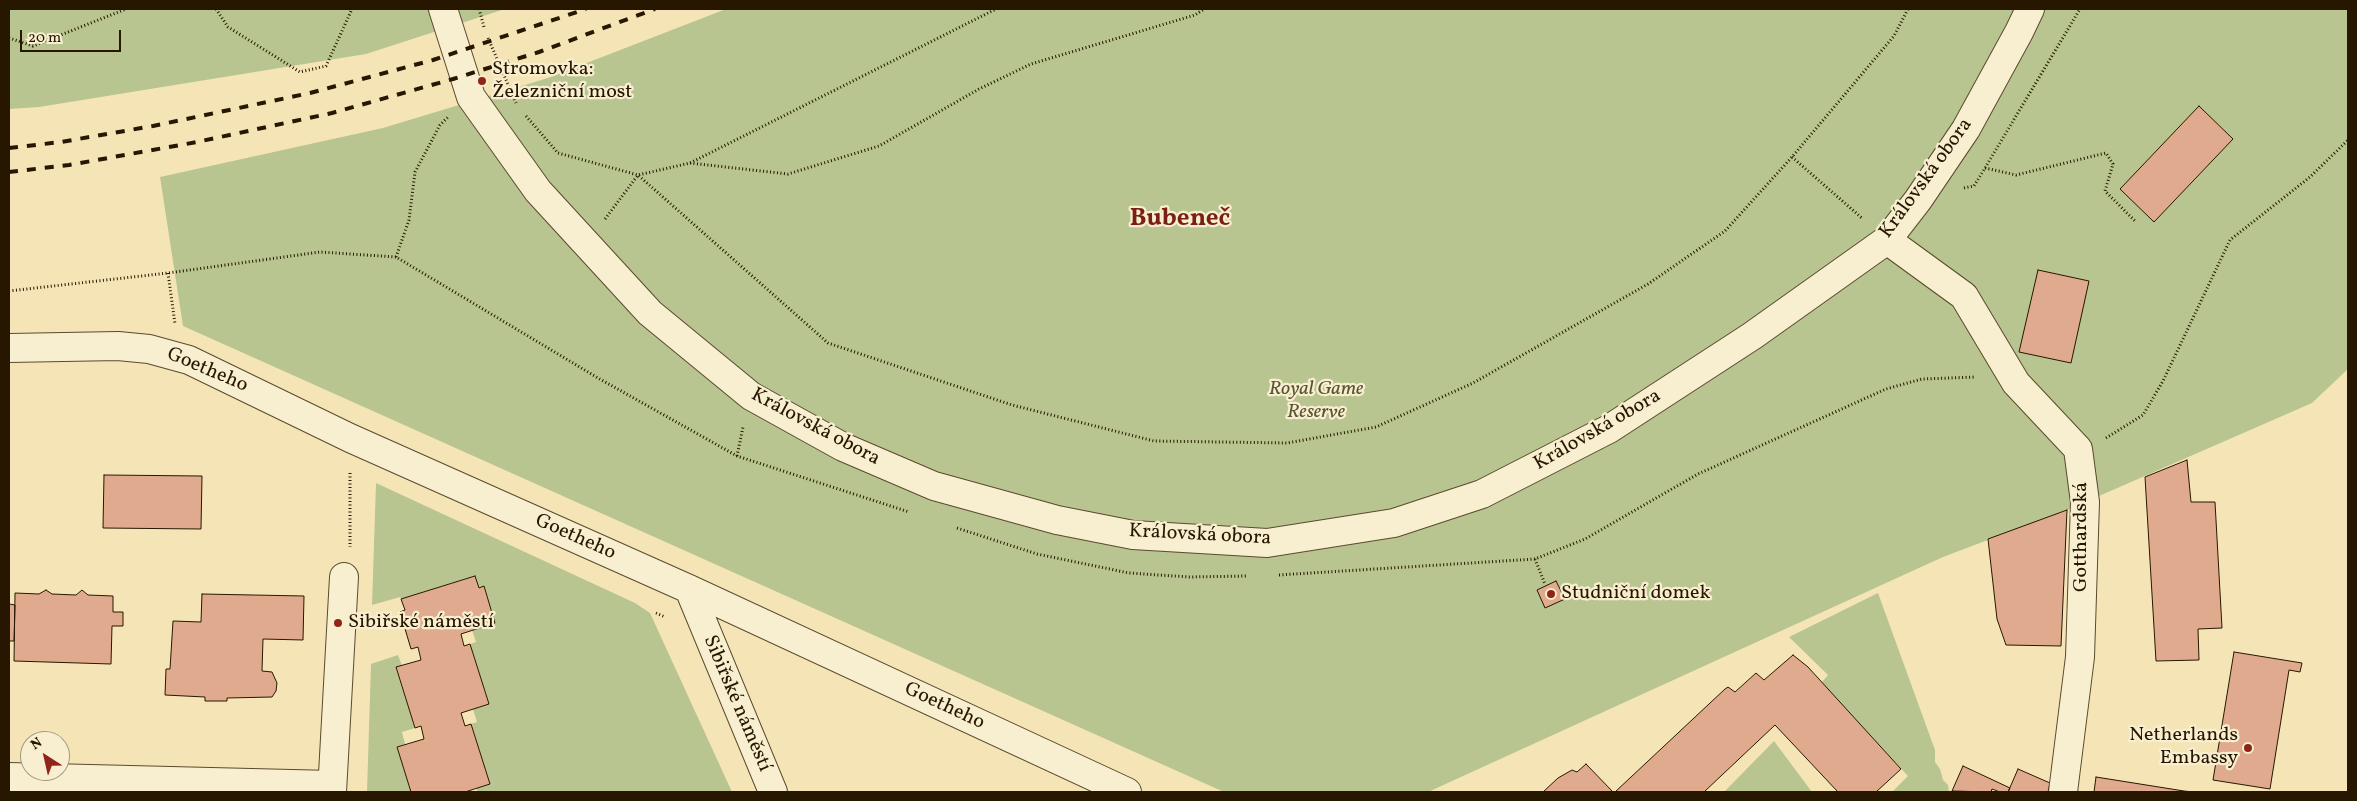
<!DOCTYPE html>
<meta charset="utf-8">
<style>
body{margin:0}
#map{position:relative;width:2357px;height:801px;overflow:hidden;background:#f5e5b6;font-family:Vollkorn,serif}
canvas{display:block}
.frame{position:absolute;inset:0;border:10px solid #271701;pointer-events:none}
.north{position:absolute;left:20px;top:731px;width:50px;height:50px;box-sizing:border-box;background:#f8eed0;border:1px solid #a4987d;border-radius:50%;rotate:325deg;font-size:14px;font-weight:700;line-height:20px;text-align:center;color:#271701}
.north::after{content:'';display:block;margin:auto;width:18px;height:22px;background:#8f2418;clip-path:polygon(50% 0,100% 100%,50% 72%,0 100%)}
.scale{position:absolute;left:20px;top:30px;width:101px;height:22px;box-sizing:border-box;border:2px solid #271701;border-top:0;padding-left:6px;font-size:15px;line-height:18px;white-space:nowrap;color:#271701;-webkit-text-stroke:4px #f8eed0;paint-order:stroke}
</style>
<div id="map">
<canvas width="2357" height="801"></canvas>
<div class="frame"></div>
<div class="north">N</div>
<div class="scale">20 m</div>
</div>
<script>
const ctx = document.querySelector('canvas').getContext('2d');
ctx.lineJoin = 'round';
function paint(path, color) {
  ctx.fillStyle = color;
  ctx.fill(path, 'evenodd');
}
function shape(rows) {
  const path = new Path2D();
  for (const r of rows) {
    path.moveTo(r[0], r[1]);
    for (let i = 2; i < r.length; i += 2) path.lineTo(r[i], r[i + 1]);
  }
  return path;
}
function trace(path, color, width, dash) {
  ctx.strokeStyle = color;
  ctx.lineWidth = width;
  ctx.lineCap = dash ? 'butt' : 'round';
  ctx.setLineDash(dash || []);
  ctx.stroke(path);
}
function write(font, color, halo, rows, align = 'center') {
  ctx.font = font + ' Vollkorn,serif';
  ctx.lineWidth = 4.5;
  ctx.setLineDash([]);
  ctx.textBaseline = 'middle';
  ctx.strokeStyle = halo;
  ctx.fillStyle = color;
  for (const [text, x, y, turn = 0] of rows) {
    ctx.save();
    ctx.translate(x, y);
    ctx.rotate((+turn || 0) * Math.PI / 180);
    ctx.textAlign = isNaN(turn) ? turn : align;
    if (halo) ctx.strokeText(text, 0, 0);
    ctx.fillText(text, 0, 0);
    ctx.restore();
  }
}
const green = shape([
 [9,9,505,9,366,54,39,107,9,109],
 [726,9,2348,9,2348,369,2312,403,2067,510,1943,557,1428,792,1224,792,183,326,160,177,383,128,548,78],
 [376,483,635,603,650,613,732,792,478,792,476,788,490,784,471,724,477,722,473,709,489,704,470,644,476,642,472,630,495,622,484,586,479,588,475,576,401,599,400,597,372,605],
 [1878,593,1935,750,1935,762,1940,769,1943,780,1948,785,1949,792,1892,792,1908,776,1821,683,1828,675,1789,637],
 [398,655,402,666,396,668,415,728,402,732,405,744,397,747,411,792,367,792,371,664],
 [1774,741,1812,792,1724,792]
]);
const building = shape([
 [2199,106,2233,139,2154,222,2120,189,2199,106],
 [2038,270,2089,281,2071,363,2019,352,2038,270],
 [2187,460,2191,502,2215,502,2222,628,2198,629,2199,660,2156,661,2145,477,2187,460],
 [104,475,202,476,201,529,103,528,104,475],
 [2067,510,2061,646,2006,645,1997,619,1988,539,2067,510],
 [475,576,479,588,484,586,495,623,461,634,464,646,470,644,489,704,461,713,465,726,471,724,490,784,465,792,411,792,397,747,424,739,421,726,415,728,396,667,421,660,418,647,411,649,400,612,405,610,401,599,475,576],
 [1556,581,1565,599,1545,608,1537,590,1556,581],
 [46,590,52,594,76,595,82,590,88,595,113,596,113,612,123,612,123,626,112,626,111,664,14,661,15,593,39,594,46,590],
 [202,594,304,596,303,640,263,639,262,671,272,672,277,683,276,691,272,697,227,698,227,701,205,701,205,697,165,695,166,669,170,669,173,621,201,622,202,594],
 [9,604,15,605,14,641,9,641,9,604],
 [2234,652,2302,663,2300,672,2289,670,2270,789,2213,780,2234,652],
 [1793,655,1808,667,1901,769,1876,792,1838,792,1775,725,1704,792,1615,792,1725,689,1728,687,1735,692,1756,673,1764,680,1793,655],
 [1586,764,1613,792,1543,792,1558,778,1572,770,1577,772,1586,764],
 [1963,766,2010,788,2008,792,2000,792,1992,789,1991,792,1952,791,1963,766],
 [2018,769,2050,783,2048,792,2008,792,2018,769],
 [2096,777,2184,791,2194,792,2094,792,2096,777]
]);
const path = shape([
 [216,9,228,27,300,72,326,66,352,9],
 [479,9,484,27],
 [9,38,33,46,126,9],
 [488,38,516,103],
 [526,116,558,153,638,175,828,343,1012,405,1154,441,1287,443,1376,427,1473,383,1648,284,1725,231,1792,157,1894,36,1908,9],
 [1792,157,1863,219],
 [690,163,788,174,879,146,979,89,1031,64,1195,15,1204,9],
 [1985,168,2016,175,2106,153,2113,164,2105,191,2136,222],
 [1964,188,1974,186,1985,168,2080,9],
 [605,219,638,175,690,163,996,9],
 [396,257,409,220,415,172,440,125,448,117],
 [168,273,175,324],
 [9,291,168,273,320,252,396,257,598,378,737,456,909,512],
 [2106,438,2143,415,2163,381,2230,240,2310,177,2348,140],
 [737,456,743,427],
 [350,473,350,547],
 [957,528,1037,554,1129,573,1189,577,1247,576],
 [1535,559,1545,584],
 [1279,575,1535,559,1585,539,1698,474,1886,389,1922,379,1976,377],
 [656,613,665,617]
]);
const minor = shape([
 [443,9,471,97,538,191,650,313,751,396,843,447,934,486,1057,520,1133,535,1267,543,1394,523,1482,494,1609,429,1752,336,1887,240,1918,200,1966,129,2019,32,2030,9],
 [1887,240,1964,296,2016,383,2078,449,2085,502,2080,657,2063,792],
 [9,348,118,346,149,349,189,360,350,438,689,589,1127,792],
 [689,589,773,792],
 [9,777,332,785],
 [332,792,344,577]
]);
const rail = shape([
 [9,148,61,142,153,126,310,93,433,60,586,9],
 [9,172,69,165,197,142,332,113,453,79,539,52,655,9]
]);
const markers = [
 [482,81,5,"#8f2418"],
 [1551,594,5,"#8f2418"],
 [338,623,5,"#8f2418"],
 [2248,748,5,"#8f2418"]
];
const poiNames = [
 ["Stromovka:",492,70],
 ["Železniční most",492,93],
 ["Studniční domek",1561,594],
 ["Sibiřské náměstí",348,623],
 ["Netherlands",2238,736,"right"],
 ["Embassy",2238,759,"right"]
];
const streetNames = [
 ["Královská obora",1927,179,-54],
 ["Goetheho",207,371,23],
 ["Královská obora",815,428,28],
 ["Královská obora",1598,431,-30],
 ["Královská obora",1200,536,3],
 ["Gotthardská",2082,537,-90],
 ["Goetheho",575,538,24],
 ["Sibiřské náměstí",736,704,67],
 ["Goetheho",944,707,25]
];
const parkNames = [
 ["Royal Game",1316,390],
 ["Reserve",1316,413]
];
const districtNames = [
 ["Bubeneč",1180,220]
];
paint(green, '#b8c590');
paint(building, '#dfaa8e');
trace(building, '#271701', 1);
trace(minor, '#5a4a2e', 30);
trace(path, '#271701', 3, [1, 2.5]);
trace(minor, '#f8eed0', 28);
trace(rail, '#271701', 4, [9, 9]);
for (const [x, y, r, color] of markers) {
  const dot = new Path2D();
  dot.arc(x, y, r, 0, 2 * Math.PI);
  ctx.fillStyle = color;
  ctx.fill(dot);
  trace(dot, '#f8eed0', 2);
}
write('20px', '#271701', '#f8eed0', poiNames, 'left');
write('20px', '#271701', '#f8eed0', streetNames);
write('italic 20px', '#5a5433', '#f8eed0', parkNames);
write('bold 25px', '#7a1f14', '#f8eed0', districtNames);
</script>
